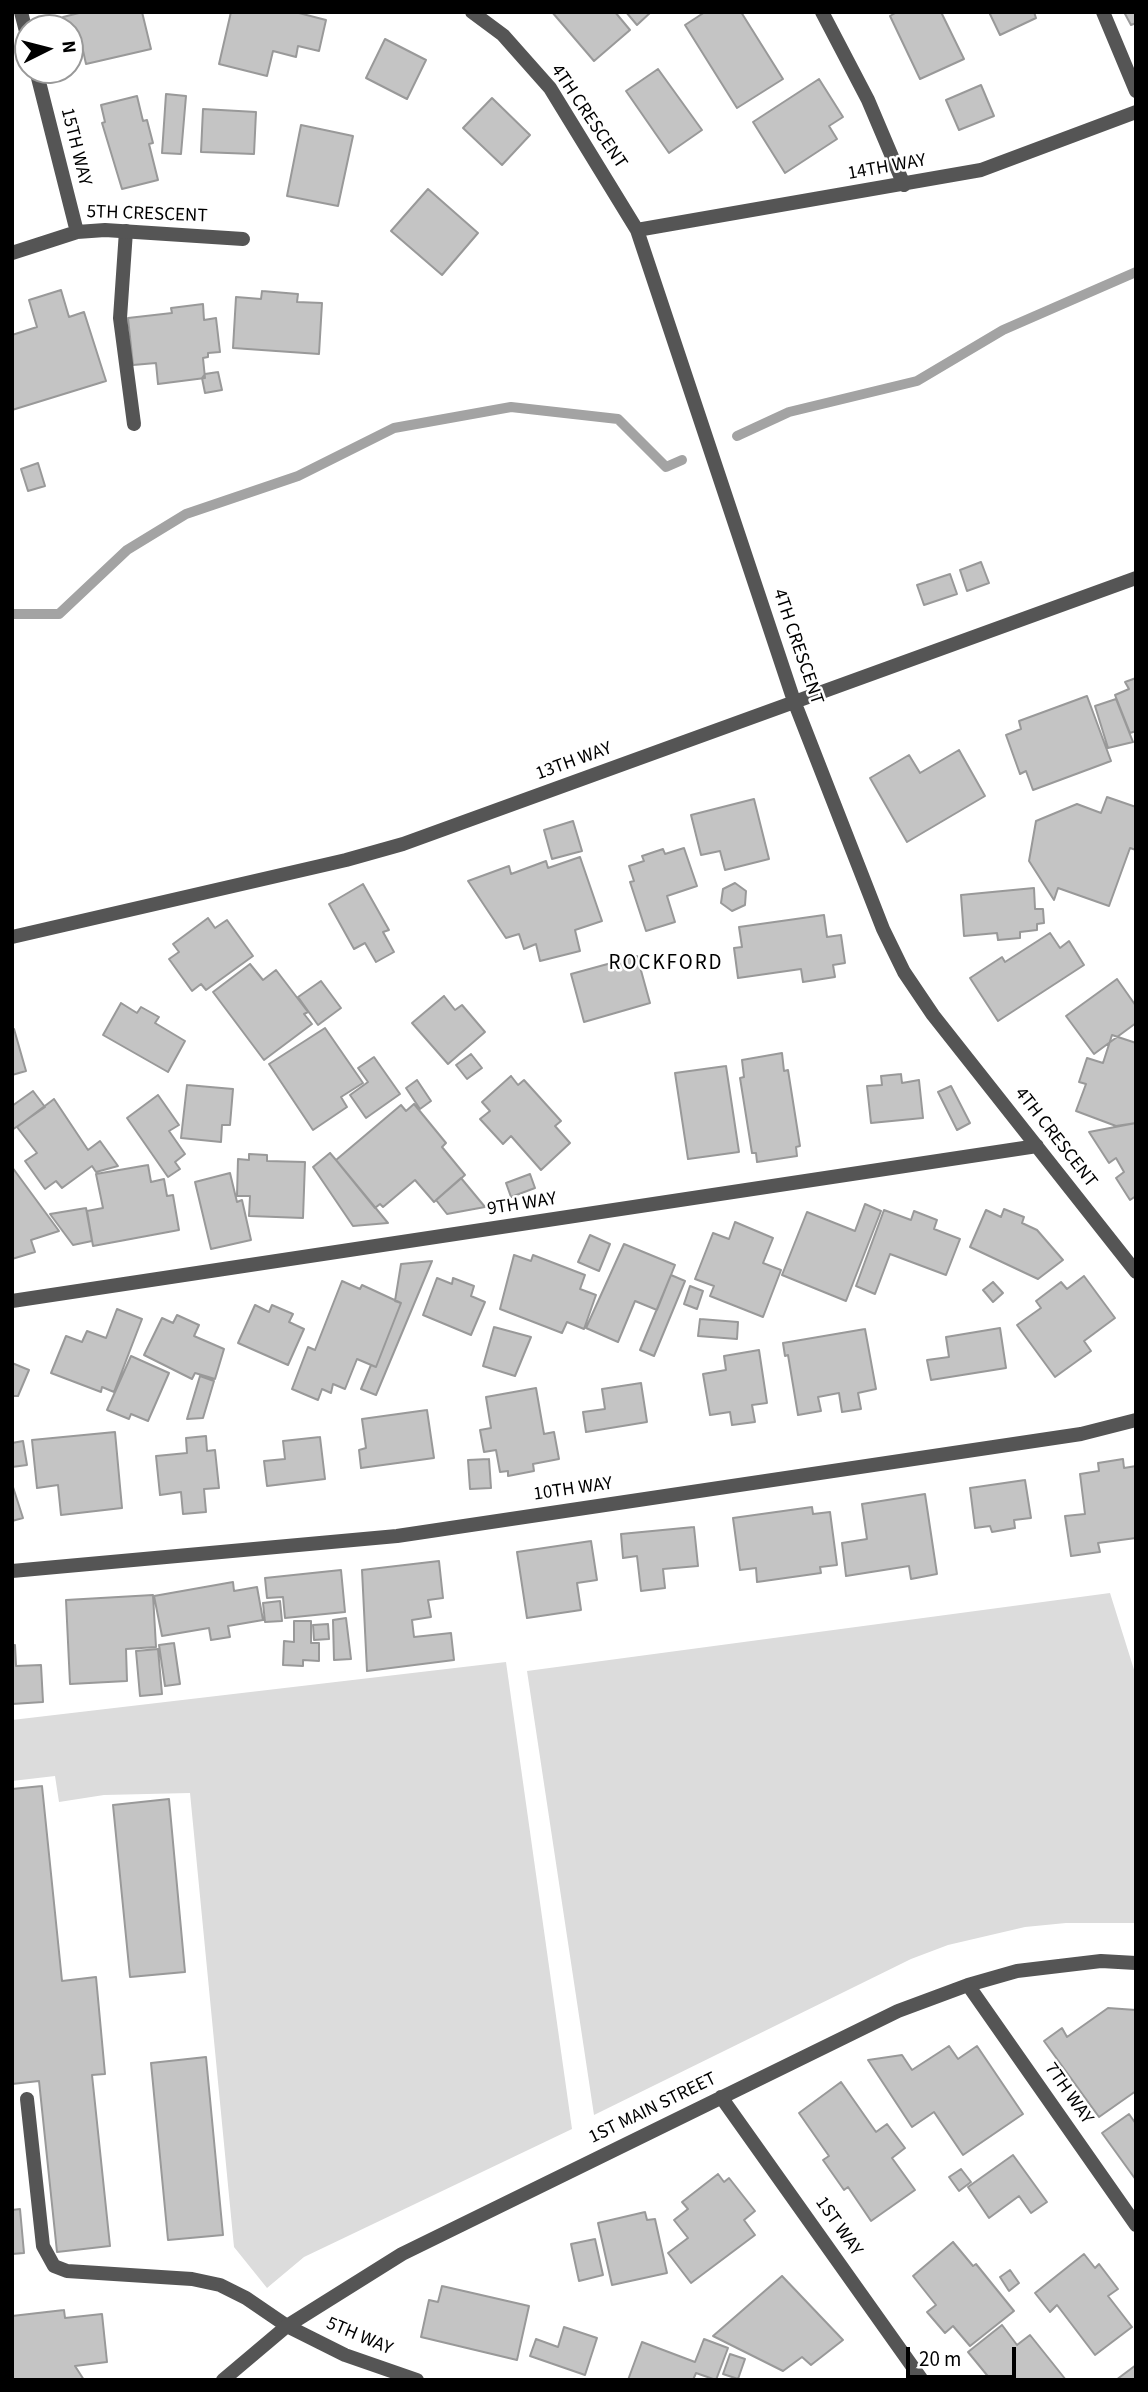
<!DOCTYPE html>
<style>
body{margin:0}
#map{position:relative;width:1148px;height:2392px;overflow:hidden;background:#fff;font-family:"Source Sans 3",sans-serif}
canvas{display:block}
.frame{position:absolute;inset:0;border:14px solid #000;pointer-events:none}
.north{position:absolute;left:14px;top:14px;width:70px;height:70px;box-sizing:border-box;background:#fff;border:2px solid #999;border-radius:50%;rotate:84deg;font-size:19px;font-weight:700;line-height:28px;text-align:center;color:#000}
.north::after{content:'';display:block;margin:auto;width:24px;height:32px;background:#000;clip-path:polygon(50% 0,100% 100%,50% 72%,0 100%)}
.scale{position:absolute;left:906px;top:2347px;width:110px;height:32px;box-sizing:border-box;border:4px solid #000;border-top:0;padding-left:9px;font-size:21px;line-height:24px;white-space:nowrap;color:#000;-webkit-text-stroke:5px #fff;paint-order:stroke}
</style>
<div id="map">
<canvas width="1148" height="2392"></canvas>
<div class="frame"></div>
<div class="north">N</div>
<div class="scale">20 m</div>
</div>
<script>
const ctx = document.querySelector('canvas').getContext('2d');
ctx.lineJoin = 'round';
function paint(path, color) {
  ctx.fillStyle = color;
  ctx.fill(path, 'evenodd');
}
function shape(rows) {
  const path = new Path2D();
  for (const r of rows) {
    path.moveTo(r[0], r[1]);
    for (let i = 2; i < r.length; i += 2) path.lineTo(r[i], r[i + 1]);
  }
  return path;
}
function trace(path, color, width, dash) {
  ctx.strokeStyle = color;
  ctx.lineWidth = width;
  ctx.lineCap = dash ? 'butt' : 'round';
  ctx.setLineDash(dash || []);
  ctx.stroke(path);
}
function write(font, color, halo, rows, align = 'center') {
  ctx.font = font + ' "Source Sans 3",sans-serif';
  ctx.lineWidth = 5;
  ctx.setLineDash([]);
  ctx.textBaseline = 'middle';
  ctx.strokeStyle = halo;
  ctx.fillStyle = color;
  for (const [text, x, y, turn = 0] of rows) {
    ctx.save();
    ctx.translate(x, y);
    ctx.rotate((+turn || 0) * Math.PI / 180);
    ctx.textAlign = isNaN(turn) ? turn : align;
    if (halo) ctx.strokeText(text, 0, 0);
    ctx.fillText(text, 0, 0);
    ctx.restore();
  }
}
const green = shape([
 [1110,1593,1136,1676,1136,1923,1066,1923,1025,1927,948,1945,911,1959,594,2115,527,1671],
 [506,1662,572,2129,304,2257,267,2288,234,2247,190,1793,104,1795,59,1802,55,1776,12,1781,12,1720]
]);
const stream = shape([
 [737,436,789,412,917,381,1003,330,1136,272],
 [12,614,59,614,127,550,186,514,298,476,394,428,511,407,618,419,666,467,682,460]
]);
const building = shape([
 [83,12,142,12,151,49,86,64,82,46,70,49,70,28,65,28,63,17,83,12],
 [231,12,295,12,326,20,319,51,298,46,296,57,273,51,267,76,219,64,231,12],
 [552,12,615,12,630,30,594,61,552,12],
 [626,12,651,12,637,25,626,12],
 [705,12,741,12,783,79,737,108,685,25,705,12],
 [897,12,941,12,964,59,920,79,890,16,897,12],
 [989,12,1034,12,1036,18,1000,35,989,12],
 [1124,12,1136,12,1136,23,1131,25,1124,12],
 [385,39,426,60,407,99,366,78,385,39],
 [658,69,702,130,669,153,626,91,658,69],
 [819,79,843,117,829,126,837,139,785,173,753,122,819,79],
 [981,85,994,116,959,130,946,100,981,85],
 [166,94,186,96,181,154,162,153,166,94],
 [137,96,143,121,147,120,153,143,149,144,158,180,122,189,102,123,105,122,101,105,137,96],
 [492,98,530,135,502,165,463,128,492,98],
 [203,109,256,112,254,154,201,152,203,109],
 [301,125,353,136,338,206,287,196,301,125],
 [428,189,478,233,442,275,391,231,428,189],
 [61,290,69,317,84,312,106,381,12,410,12,335,37,327,29,300,61,290],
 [262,291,298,294,297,302,322,303,319,354,233,348,236,297,261,299,262,291],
 [203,304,204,320,216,318,220,352,208,353,208,357,203,358,205,378,158,384,156,363,133,365,128,318,172,313,171,308,203,304],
 [218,372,222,390,205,393,202,378,205,374,218,372],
 [38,463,45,486,28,491,21,469,38,463],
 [981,562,989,583,967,591,960,570,981,562],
 [950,574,957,594,924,605,917,585,950,574],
 [1136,678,1136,731,1130,733,1115,695,1129,689,1125,682,1136,678],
 [1087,696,1111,761,1033,790,1026,771,1020,774,1006,735,1021,729,1019,721,1087,696],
 [1116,699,1133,742,1108,748,1095,706,1116,699],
 [959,750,985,796,907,842,870,778,909,755,920,773,959,750],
 [1107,797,1136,807,1136,850,1130,848,1109,906,1058,888,1054,900,1029,861,1036,821,1077,804,1101,813,1107,797],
 [754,799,769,859,725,870,720,851,701,855,691,815,754,799],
 [573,821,582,851,552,859,544,830,573,821],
 [684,848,697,886,667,896,675,922,646,931,630,882,634,881,629,866,644,861,642,856,663,849,665,854,684,848],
 [580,857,602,921,575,930,580,951,540,961,536,944,524,949,519,934,506,938,468,881,509,866,511,874,546,861,548,868,580,857],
 [735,883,746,891,745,905,732,911,721,903,723,889,735,883],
 [363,884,389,930,383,932,394,952,376,962,365,943,354,949,329,904,363,884],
 [1034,888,1035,909,1043,909,1044,923,1037,924,1037,930,1020,932,1020,938,998,940,997,933,964,936,961,895,1034,888],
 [824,915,827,937,841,935,845,963,833,965,835,977,803,982,801,969,738,978,734,948,742,947,739,927,824,915],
 [208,918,215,928,227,920,253,956,206,990,201,984,192,991,169,959,179,952,173,944,208,918],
 [1050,933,1060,948,1069,941,1084,965,998,1021,970,978,1002,957,1005,962,1050,933],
 [637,956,650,1003,584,1022,571,974,637,956],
 [250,964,263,980,276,970,308,1012,304,1014,312,1024,264,1060,213,992,250,964],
 [1117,979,1136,1006,1136,1023,1094,1054,1066,1016,1117,979],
 [321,981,341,1008,318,1025,298,997,321,981],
 [444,996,455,1010,462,1005,485,1032,448,1064,412,1023,444,996],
 [121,1003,137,1013,141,1007,159,1017,155,1023,185,1041,168,1072,103,1035,121,1003],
 [325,1028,363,1083,341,1097,347,1107,313,1130,269,1064,325,1028],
 [14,1029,26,1071,12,1075,12,1030,14,1029],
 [1112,1035,1136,1043,1136,1123,1116,1126,1076,1111,1086,1084,1079,1082,1087,1058,1103,1063,1112,1035],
 [782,1053,784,1071,788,1070,800,1146,796,1147,797,1156,757,1162,756,1153,752,1153,740,1078,744,1077,742,1060,782,1053],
 [471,1054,482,1068,467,1079,456,1065,471,1054],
 [374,1057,400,1094,366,1118,350,1095,368,1082,358,1068,374,1057],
 [726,1066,739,1152,688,1159,675,1073,726,1066],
 [901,1074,902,1083,919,1080,923,1118,871,1123,867,1086,882,1085,881,1076,901,1074],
 [511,1076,518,1085,524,1080,561,1121,555,1126,570,1143,541,1170,511,1136,503,1144,480,1119,490,1111,482,1102,511,1076],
 [417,1080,431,1101,420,1109,406,1088,417,1080],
 [187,1085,233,1089,230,1125,222,1125,221,1142,181,1138,187,1085],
 [951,1086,970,1123,957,1130,938,1092,951,1086],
 [33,1091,45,1107,12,1130,12,1106,33,1091],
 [158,1095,179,1125,169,1131,185,1154,175,1162,180,1169,168,1177,127,1118,158,1095],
 [54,1099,88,1150,100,1141,118,1166,96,1172,92,1166,62,1188,56,1181,45,1189,25,1161,37,1153,17,1127,54,1099],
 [414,1104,446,1143,442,1147,465,1175,434,1202,415,1180,383,1207,380,1204,375,1208,336,1160,401,1105,406,1111,414,1104],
 [1136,1123,1136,1196,1130,1200,1116,1178,1124,1172,1116,1158,1109,1163,1089,1132,1136,1123],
 [330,1153,336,1160,388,1223,353,1226,313,1167,330,1153],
 [249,1154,267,1155,267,1161,305,1162,303,1218,249,1216,250,1196,237,1196,238,1159,249,1160,249,1154],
 [148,1165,151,1182,164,1179,167,1196,173,1195,179,1230,93,1246,87,1211,103,1208,96,1174,148,1165],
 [12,1167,59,1231,31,1240,35,1252,12,1259,12,1167],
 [230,1173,237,1202,242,1200,251,1240,211,1249,195,1182,230,1173],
 [530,1174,535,1188,511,1197,506,1183,530,1174],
 [461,1178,485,1207,447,1214,436,1200,461,1178],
 [865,1204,881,1211,846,1301,782,1275,807,1212,855,1231,865,1204],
 [86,1208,92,1241,73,1245,50,1214,86,1208],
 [1004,1209,1024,1217,1022,1223,1037,1230,1063,1260,1038,1279,970,1247,986,1210,1001,1217,1004,1209],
 [884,1210,911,1220,914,1211,937,1220,934,1229,960,1239,946,1275,890,1254,875,1294,856,1286,884,1210],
 [735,1222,773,1238,763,1263,781,1270,763,1317,710,1296,714,1286,695,1279,713,1233,729,1239,735,1222],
 [590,1235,610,1244,599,1271,578,1262,590,1235],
 [624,1244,675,1265,657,1310,635,1301,618,1342,586,1328,624,1244],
 [514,1255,531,1261,533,1255,585,1275,580,1289,596,1295,584,1329,567,1322,562,1333,500,1309,514,1255],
 [432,1261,376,1395,361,1389,371,1365,376,1367,401,1303,395,1301,401,1264,432,1261],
 [671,1275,685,1281,654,1356,640,1350,671,1275],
 [1084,1276,1115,1318,1084,1341,1091,1351,1055,1377,1017,1325,1041,1308,1036,1301,1061,1282,1067,1289,1084,1276],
 [437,1278,452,1284,453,1278,474,1286,471,1296,485,1302,471,1335,423,1315,437,1278],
 [342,1281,360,1289,362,1285,401,1303,376,1367,357,1359,345,1389,333,1384,331,1393,322,1389,318,1400,292,1389,308,1347,315,1350,342,1281],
 [993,1282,1003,1293,993,1302,983,1290,993,1282],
 [690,1286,703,1291,697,1309,684,1304,690,1286],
 [255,1305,269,1312,272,1305,293,1314,289,1322,304,1329,288,1365,238,1343,255,1305],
 [117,1309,142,1319,114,1392,102,1387,101,1392,51,1373,66,1336,82,1342,87,1331,106,1338,117,1309],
 [177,1315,199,1325,194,1336,224,1349,215,1379,195,1373,192,1379,144,1355,162,1318,173,1323,177,1315],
 [700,1319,738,1322,737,1339,698,1336,700,1319],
 [494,1327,531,1337,515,1376,483,1366,494,1327],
 [1000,1328,1006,1368,931,1380,927,1360,949,1357,946,1337,1000,1328],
 [865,1329,876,1389,858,1393,861,1409,842,1412,839,1393,818,1397,821,1411,798,1415,788,1355,785,1356,783,1343,865,1329],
 [759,1350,767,1403,752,1405,755,1422,732,1425,730,1412,710,1415,703,1374,726,1370,724,1356,759,1350],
 [131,1356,169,1373,148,1421,131,1414,129,1419,107,1410,131,1356],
 [12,1363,29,1370,18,1396,12,1396,12,1363],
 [200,1376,214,1381,203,1418,187,1419,200,1376],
 [641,1383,647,1422,586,1432,583,1412,605,1409,602,1389,641,1383],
 [536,1388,544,1434,554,1432,559,1459,533,1464,534,1471,508,1476,508,1471,500,1472,496,1450,484,1452,480,1430,491,1428,486,1397,536,1388],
 [427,1410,434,1458,361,1468,359,1450,366,1448,362,1419,427,1410],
 [115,1432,122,1508,61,1515,58,1485,37,1488,32,1440,115,1432],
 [206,1436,207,1451,215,1450,219,1488,204,1489,206,1512,183,1514,181,1492,160,1495,156,1456,187,1453,186,1438,206,1436],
 [320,1437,325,1479,267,1486,264,1461,285,1459,283,1441,320,1437],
 [23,1441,27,1465,12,1467,12,1443,23,1441],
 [489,1459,491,1488,470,1489,468,1460,489,1459],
 [1123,1459,1124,1468,1136,1466,1136,1538,1098,1543,1100,1552,1071,1556,1065,1516,1085,1514,1080,1474,1099,1471,1098,1463,1123,1459],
 [1025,1480,1031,1518,1014,1520,1015,1528,992,1532,990,1526,975,1528,970,1488,1025,1480],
 [12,1484,23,1518,12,1521,12,1484],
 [925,1494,937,1574,911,1579,909,1566,846,1576,842,1543,867,1539,862,1504,925,1494],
 [812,1507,813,1514,830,1512,837,1565,820,1567,821,1573,757,1582,756,1568,740,1570,733,1518,812,1507],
 [694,1527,698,1566,663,1569,665,1588,641,1591,637,1556,623,1558,621,1534,694,1527],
 [591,1541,597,1580,577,1583,581,1610,527,1618,517,1552,591,1541],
 [439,1561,443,1598,428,1600,431,1617,412,1620,414,1637,451,1633,454,1660,367,1671,362,1570,439,1561],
 [341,1570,345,1612,285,1618,283,1597,267,1598,265,1578,341,1570],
 [233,1582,234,1591,257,1587,263,1620,228,1626,230,1637,211,1640,209,1628,162,1636,154,1596,233,1582],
 [153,1595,156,1647,126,1649,127,1681,70,1684,66,1600,153,1595],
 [280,1601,282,1621,265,1622,263,1603,280,1601],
 [346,1618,351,1659,334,1660,333,1620,346,1618],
 [294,1621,311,1621,311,1643,319,1643,319,1661,303,1660,303,1666,283,1665,284,1641,294,1642,294,1621],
 [328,1624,329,1639,314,1640,313,1625,328,1624],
 [174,1643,180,1684,165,1686,159,1645,174,1643],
 [15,1645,16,1666,41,1665,43,1702,12,1704,12,1646,15,1645],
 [158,1649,162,1694,140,1696,136,1651,158,1649],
 [42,1786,62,1981,96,1977,105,2074,92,2075,110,2246,57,2252,39,2081,12,2084,12,1789,42,1786],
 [169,1799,185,1972,130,1977,113,1805,169,1799],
 [1108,2008,1136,2010,1136,2091,1099,2117,1044,2041,1062,2028,1067,2037,1108,2008],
 [949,2046,958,2059,977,2046,1023,2114,963,2155,934,2112,912,2127,868,2060,902,2055,912,2070,949,2046],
 [206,2057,223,2235,168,2240,151,2063,206,2057],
 [841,2082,876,2132,887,2124,905,2148,892,2158,915,2190,871,2221,848,2187,844,2190,823,2160,829,2156,799,2113,841,2082],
 [1129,2114,1136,2124,1136,2180,1102,2133,1129,2114],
 [1013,2155,1047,2202,1031,2213,1019,2196,989,2218,968,2187,1013,2155],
 [961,2169,971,2182,959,2191,949,2177,961,2169],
 [718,2174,724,2182,729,2178,755,2211,744,2220,755,2235,691,2283,668,2253,688,2238,674,2220,688,2209,682,2202,718,2174],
 [20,2209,24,2253,12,2254,12,2210,20,2209],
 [645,2212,647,2220,655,2219,667,2273,612,2285,598,2223,645,2212],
 [595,2239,603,2275,579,2281,571,2244,595,2239],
 [953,2242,973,2266,976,2264,1014,2311,970,2346,953,2326,945,2333,927,2312,936,2305,913,2276,953,2242],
 [1084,2254,1095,2268,1099,2264,1118,2289,1108,2296,1132,2327,1095,2355,1057,2305,1050,2312,1035,2293,1084,2254],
 [1010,2270,1019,2283,1009,2291,1000,2277,1010,2270],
 [782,2276,843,2340,811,2365,802,2357,783,2371,713,2336,782,2276],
 [442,2286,529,2306,517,2360,421,2337,429,2300,438,2302,442,2286],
 [64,2310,65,2318,102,2314,107,2362,75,2366,84,2380,12,2380,12,2316,64,2310],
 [1002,2325,1017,2345,1030,2335,1066,2380,991,2380,968,2352,1002,2325],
 [564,2327,597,2338,585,2375,530,2356,536,2339,558,2347,564,2327],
 [704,2339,728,2348,716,2380,696,2373,693,2380,628,2380,642,2342,695,2362,704,2339],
 [730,2354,745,2359,738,2379,723,2374,730,2354],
 [1136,2365,1136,2380,1116,2380,1136,2365]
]);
const service = shape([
 [126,231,120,318,134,424],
 [27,2099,43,2246,54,2266,67,2271,192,2279,220,2285,246,2298,287,2326]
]);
const minor = shape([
 [21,12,28,39],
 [472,12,503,35,550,88,637,230,794,701,883,929,904,972,933,1015,1136,1272],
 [822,12,868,100,904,185],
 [1103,12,1136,91],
 [36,70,77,232],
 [637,230,981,170,1136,112],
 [12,253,77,232,105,230,243,239],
 [12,937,346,860,403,844,1136,578],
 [12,1301,1037,1146],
 [12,1571,397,1536,1081,1434,1136,1420],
 [968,1985,1136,2225],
 [721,2097,922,2380],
 [287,2326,345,2355,417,2380],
 [223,2380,287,2326,402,2254,898,2011,968,1985,1017,1971,1101,1961,1136,1963]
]);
const streetNames = [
 ["4TH CRESCENT",588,117,56],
 ["15TH WAY",75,147,76],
 ["14TH WAY",887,168,-10],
 ["5TH CRESCENT",147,215,2],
 ["4TH CRESCENT",797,647,71],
 ["13TH WAY",574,762,-20],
 ["4TH CRESCENT",1055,1138,52],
 ["9TH WAY",522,1205,-9],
 ["10TH WAY",573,1490,-8],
 ["7TH WAY",1068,2094,55],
 ["1ST MAIN STREET",653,2109,-26],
 ["1ST WAY",838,2227,55],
 ["5TH WAY",359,2337,23]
];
const neighbourhoodNames = [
 ["ROCKFORD",666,964]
];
paint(green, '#dcdcdc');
trace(stream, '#a3a3a3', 10);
paint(building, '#c4c4c4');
trace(building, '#999', 2);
trace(service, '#555', 14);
trace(minor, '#555', 14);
write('19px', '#000', '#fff', streetNames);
ctx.letterSpacing = '2px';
write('21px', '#000', '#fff', neighbourhoodNames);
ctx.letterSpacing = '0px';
</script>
